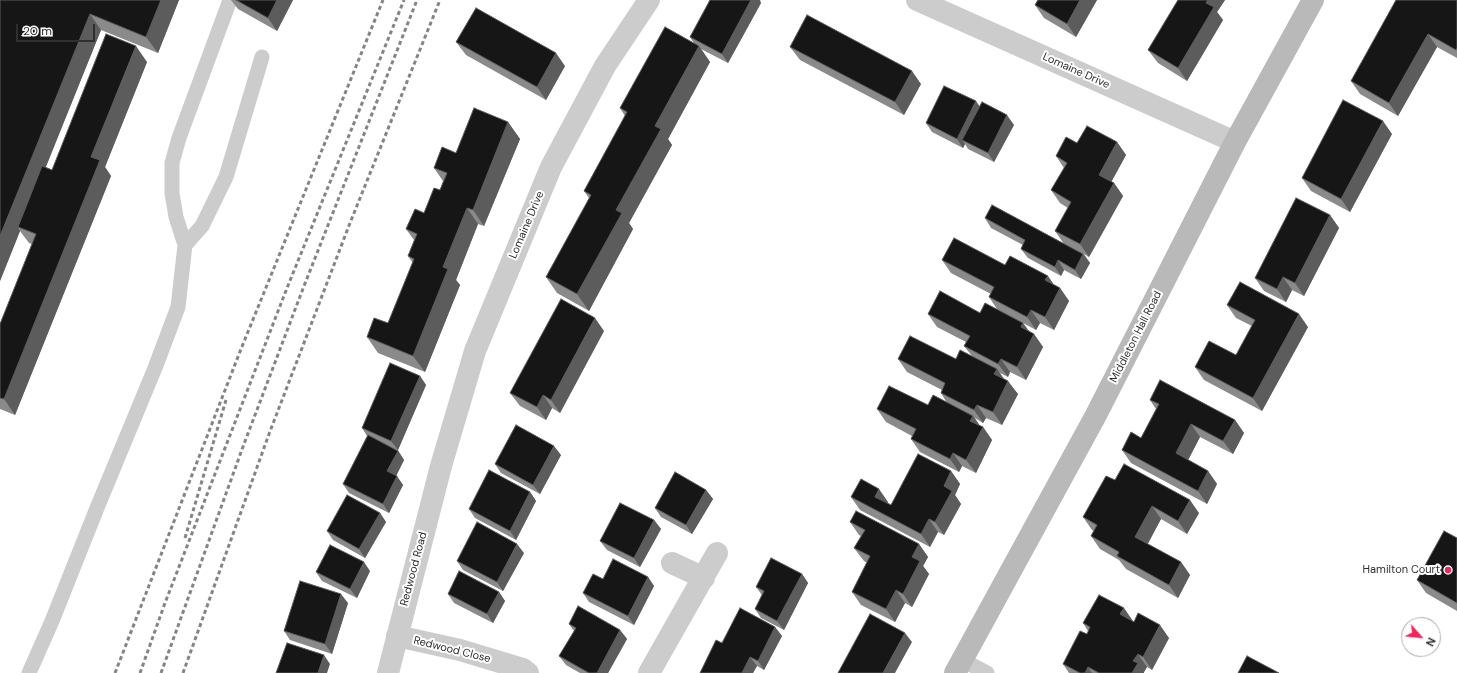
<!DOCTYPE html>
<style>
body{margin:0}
#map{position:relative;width:1457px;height:673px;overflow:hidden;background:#fff;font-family:"DM Sans",sans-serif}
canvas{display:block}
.north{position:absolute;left:1401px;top:617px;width:40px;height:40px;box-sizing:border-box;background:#fff;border:1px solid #acacac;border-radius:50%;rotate:117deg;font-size:11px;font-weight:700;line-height:16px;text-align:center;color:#2f2f2f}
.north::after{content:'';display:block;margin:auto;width:14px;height:18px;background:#f2255a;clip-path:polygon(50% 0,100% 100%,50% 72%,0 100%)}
.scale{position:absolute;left:16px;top:24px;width:79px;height:18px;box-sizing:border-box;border:2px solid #2f2f2f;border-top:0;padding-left:5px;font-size:12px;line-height:14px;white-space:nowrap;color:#2f2f2f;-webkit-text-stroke:3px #fff;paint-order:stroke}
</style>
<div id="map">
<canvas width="1457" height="673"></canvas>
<div class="north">N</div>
<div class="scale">20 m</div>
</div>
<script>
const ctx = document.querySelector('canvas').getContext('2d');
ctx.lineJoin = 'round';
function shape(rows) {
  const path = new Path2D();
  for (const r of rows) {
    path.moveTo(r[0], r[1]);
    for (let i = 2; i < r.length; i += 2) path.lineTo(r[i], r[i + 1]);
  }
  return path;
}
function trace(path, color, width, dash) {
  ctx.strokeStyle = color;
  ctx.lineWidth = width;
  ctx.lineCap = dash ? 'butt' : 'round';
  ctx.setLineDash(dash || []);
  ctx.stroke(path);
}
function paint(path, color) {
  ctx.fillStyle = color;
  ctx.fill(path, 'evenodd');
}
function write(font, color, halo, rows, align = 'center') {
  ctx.font = font + ' "DM Sans",sans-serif';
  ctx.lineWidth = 4;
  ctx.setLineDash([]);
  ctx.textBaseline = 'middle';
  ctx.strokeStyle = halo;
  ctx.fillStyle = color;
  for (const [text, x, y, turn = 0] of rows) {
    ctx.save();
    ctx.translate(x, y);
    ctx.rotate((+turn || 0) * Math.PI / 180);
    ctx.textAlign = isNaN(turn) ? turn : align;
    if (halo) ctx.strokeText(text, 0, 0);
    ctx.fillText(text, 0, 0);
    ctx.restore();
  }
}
const lane = shape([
 [185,245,202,226,226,177,262,57],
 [962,660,987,673],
 [29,673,52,621,97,508,155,368,178,307,185,245,176,217,172,193,172,163,179,138,230,0]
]);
const street = shape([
 [917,0,1235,142],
 [672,563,704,578],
 [397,636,460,650,523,669,528,673],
 [388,673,441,466,475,351,551,167,605,66,649,0],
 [649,673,717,553]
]);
const secondary = shape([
 [955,673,1096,415,1235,142,1313,0]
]);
const rail = shape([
 [185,538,226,400],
 [115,673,241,349,383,0],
 [140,673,165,603,287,288,404,0],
 [161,673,244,444,304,286,417,0],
 [183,673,269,434,350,223,440,0]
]);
const wall = shape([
 [0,0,179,0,158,53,101,30,46,167,52,170,147,62,105,167,111,176,15,415,0,409,0,324,32,244,29,243,20,231,0,281],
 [231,0,293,0,277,31,238,9],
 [1038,0,1097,0,1076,37,1044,18,1035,5],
 [1178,0,1225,0,1217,12,1223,20,1187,81,1158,63,1148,50],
 [1457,0,1457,58,1437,47,1398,116,1360,94,1351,81],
 [761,3,728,63,701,49,710,62,668,139,672,145,629,223,633,229,589,311,557,293,546,277,589,198,584,191,625,116,620,108,694,43,690,37],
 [456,42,565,66,546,100,466,55],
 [790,47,921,84,904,115,800,60],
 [980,107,1014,125,994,162,968,149,965,144,963,148,932,132,926,123],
 [508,122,520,139,484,226,478,224,456,280,460,285,425,372,378,353,367,337,388,323,413,263,408,256,414,240,406,229,424,213,440,190,443,181,434,168,456,153],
 [1392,134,1350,212,1311,191,1302,178],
 [1117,142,1126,155,1111,182,1114,183,1123,196,1089,257,1084,254,1090,263,1081,279,1064,270,1061,276,1028,258,1021,249,1023,245,991,228,985,218,1064,244,1055,231,1068,208,1060,203,1051,190,1064,168,1056,156,1077,143],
 [1330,215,1339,228,1304,296,1292,290,1286,302,1264,291,1255,278],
 [942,260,1005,265,1060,288,1069,301,1054,330,1040,323,1036,330,1023,323,1030,332,1034,334,1043,347,1026,380,1010,372,1008,377,1000,373,1004,379,1018,394,1002,425,986,418,983,423,975,418,980,426,983,427,992,440,976,473,962,466,959,472,920,452,911,439,912,436,886,422,877,409,928,405,947,403,941,393,942,390,907,372,898,359,956,359,972,356,964,346,966,342,937,327,928,314,980,313,997,309,989,297,991,294,951,273],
 [1227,305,1308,327,1262,411,1204,380,1195,367,1236,355,1252,326,1236,318],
 [604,331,560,413,552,408,546,420,520,406,510,393],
 [420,376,426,385,398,450,404,460,396,476,403,485,389,513,349,493,343,484,367,436,362,428],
 [1150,400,1235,420,1244,433,1233,454,1200,437,1188,460,1208,471,1217,484,1207,504,1131,463,1122,450,1141,438,1156,409],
 [561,455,540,494,501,473,495,464],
 [951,471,960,484,955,495,961,504,944,535,938,532,930,547,860,510,851,497,888,502,888,503,891,505],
 [1115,480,1199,513,1187,534,1161,519,1148,544,1181,562,1190,575,1178,598,1126,569,1119,560,1100,549,1091,536,1094,531,1092,530,1083,517],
 [706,490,713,499,692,534,661,517,655,508],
 [530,492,536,501,516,540,475,518,469,509],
 [380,513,386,522,365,558,333,540,327,531],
 [654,520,661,529,640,567,607,550,600,541],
 [850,522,919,544,928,557,923,566,929,574,912,607,905,603,895,622,861,605,852,592,867,563,864,561,854,548,861,536,859,535],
 [1457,538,1457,611,1426,593,1417,580],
 [524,553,503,591,463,570,457,561],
 [370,571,357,598,322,581,316,572],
 [802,574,808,583,784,630,761,618,755,609,762,595,756,587],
 [648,577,654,586,634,625,589,602,583,593,603,579],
 [499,592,505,601,493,623,454,603,448,594],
 [348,603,332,654,290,640,284,631],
 [1133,621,1169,638,1152,670,1147,667,1144,672,1144,673,1069,673,1063,664,1087,634,1088,631,1083,623],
 [569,624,620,630,627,639,608,673,580,673,566,665,559,656,574,631],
 [775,627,782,636,764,670,757,666,753,673,700,673]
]);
const shadedWall = shape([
 [161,0,179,0,158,53,146,37],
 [277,0,293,0,277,31,268,18],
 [751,0,760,0,761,3,728,63,722,54],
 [1080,0,1097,0,1076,37,1067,24],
 [1208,0,1225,0,1217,12,1223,20,1187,81,1178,68],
 [90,14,101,30,21,228,18,227,20,231,0,281,0,236],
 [1428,34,1437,47,1398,116,1389,103],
 [136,46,147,62,105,167,111,176,15,415,4,399,91,157],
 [699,46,710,62,668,139,672,145,629,223,633,229,589,311,577,294,655,126],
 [556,53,565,66,546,100,537,87],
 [912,71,921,84,904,115,895,102],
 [976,101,982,110,962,140,965,144,963,148,957,139],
 [1007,115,1014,125,994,162,988,153],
 [1383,121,1392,134,1350,212,1341,199],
 [508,122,520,139,484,226,473,210],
 [1117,142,1126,155,1108,188,1099,175],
 [1114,183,1123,196,1089,257,1080,244],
 [467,208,478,224,456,280,460,285,425,372,413,356,443,267],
 [1330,215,1339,228,1304,296,1295,283],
 [1083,254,1090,263,1081,279,1075,270],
 [1058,260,1064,270,1061,276,1055,267],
 [1048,276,1057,289,1045,280],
 [1283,277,1292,290,1286,302,1277,289],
 [1060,288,1069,301,1054,330,1045,317],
 [1031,310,1040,323,1036,330,1027,317],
 [1299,314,1308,327,1262,411,1253,398],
 [595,318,604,331,560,413,551,400],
 [1023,323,1032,336,1021,327],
 [1034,334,1043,347,1026,380,1017,367],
 [1001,359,1010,372,1008,377,998,364],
 [997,369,1006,382,994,374],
 [420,376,426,385,398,450,391,441],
 [1008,381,1018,394,1002,425,993,412],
 [543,395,552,408,546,420,537,407],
 [977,405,986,418,983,423,974,410],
 [973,416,982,429,970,421],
 [1235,420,1244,433,1233,454,1223,441],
 [1191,424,1200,437,1185,466,1176,453],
 [983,427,992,440,976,473,966,460],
 [554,446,561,455,540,494,533,485],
 [398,451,404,460,394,480,387,471],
 [953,453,962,466,959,472,950,459],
 [951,471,960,484,955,495,961,504,944,535,935,522,944,486],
 [1208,471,1217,484,1207,504,1198,491],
 [397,476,403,485,389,513,383,504],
 [879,489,888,502,884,510,875,497],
 [706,490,713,499,692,534,686,525],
 [530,492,536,501,516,540,510,531],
 [1190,500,1199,513,1187,534,1178,521],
 [1152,506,1161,519,1144,550,1135,537],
 [380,513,386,522,365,558,359,549],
 [929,519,938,532,930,547,921,534],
 [654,520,661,529,640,567,634,558],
 [517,544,524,553,503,591,497,582],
 [919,544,928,557,923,566,929,574,912,607,903,594,912,557],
 [364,562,370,571,357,598,350,589],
 [1181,562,1190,575,1178,598,1169,585],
 [802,574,808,583,784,630,777,621],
 [648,577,654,586,634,625,628,616],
 [896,590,905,603,895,622,886,609],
 [499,592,505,601,493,623,487,614],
 [341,594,348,603,332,654,325,644],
 [1124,608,1133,621,1129,627,1120,614],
 [1160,625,1169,638,1152,670,1143,657],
 [775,627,782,636,764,670,758,661],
 [620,630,627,639,608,673,597,673],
 [905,633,912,642,895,673,883,673],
 [1138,654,1147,667,1144,672,1144,673,1132,673,1133,661],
 [324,655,330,664,327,673,318,673],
 [750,657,757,666,753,673,742,673],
 [1088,667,1092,673,1085,673]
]);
const building = shape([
 [0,0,161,0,146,37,90,14,0,236,0,0],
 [236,0,277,0,268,18,236,0],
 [710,0,751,0,722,54,690,37,710,0],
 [1038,0,1080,0,1067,24,1035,5,1038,0],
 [1178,0,1208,0,1206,3,1214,7,1178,68,1148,50,1178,0],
 [1396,0,1457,0,1457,48,1456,50,1428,34,1389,103,1351,81,1396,0],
 [476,8,556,53,537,87,456,42,476,8],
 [807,15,912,71,895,102,790,47,807,15],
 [665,27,699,46,655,126,661,129,616,210,622,213,577,294,546,277,591,195,584,191,627,112,620,108,665,27],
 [106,34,136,46,91,157,100,160,4,399,0,398,0,324,36,234,18,227,42,166,52,170,106,34],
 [944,86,976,101,957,139,926,123,944,86],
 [1343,100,1383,121,1341,199,1302,178,1343,100],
 [982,102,1007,115,988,153,962,140,982,102],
 [474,108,508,122,473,210,467,208,443,267,448,269,413,356,367,337,374,318,388,323,414,259,408,256,417,234,406,229,415,209,424,213,434,188,440,190,447,173,434,168,442,147,456,153,474,108],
 [1087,126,1117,142,1099,175,1114,183,1080,244,1055,231,1071,202,1051,190,1067,163,1056,156,1066,137,1077,143,1087,126],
 [1296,198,1330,215,1295,283,1283,277,1277,289,1255,278,1296,198],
 [992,205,1083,254,1075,270,1058,260,1055,267,1021,249,1025,240,985,218,992,205],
 [954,238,1005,265,1010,256,1048,276,1045,280,1060,288,1045,317,1031,310,1027,317,989,297,994,287,942,260,954,238],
 [1240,282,1299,314,1253,398,1195,367,1209,341,1236,355,1255,320,1227,305,1240,282],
 [940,291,980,313,985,303,1023,323,1021,327,1034,334,1017,367,1001,359,998,364,964,346,970,336,928,314,940,291],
 [561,299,595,318,551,400,543,395,537,407,510,393,561,299],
 [910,336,956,359,960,350,997,369,994,374,1008,381,993,412,977,405,974,410,941,393,945,383,898,359,910,336],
 [390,363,420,376,391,441,362,428,390,363],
 [1160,380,1235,420,1223,441,1191,424,1176,453,1208,471,1198,491,1122,450,1131,432,1141,438,1159,404,1150,400,1160,380],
 [889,386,928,405,933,395,973,416,970,421,983,427,966,460,953,453,950,459,911,439,916,429,877,409,889,386],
 [516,425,554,446,533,485,495,464,516,425],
 [368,435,398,451,387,471,397,476,383,504,343,484,368,435],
 [918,454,951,471,944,486,952,491,935,522,929,519,921,534,851,497,861,479,879,489,875,497,891,505,918,454],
 [1124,464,1190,500,1178,521,1152,506,1135,537,1181,562,1169,585,1117,556,1119,552,1091,536,1097,525,1083,517,1106,476,1115,480,1124,464],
 [489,470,530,492,510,531,469,509,489,470],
 [675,472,706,490,686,525,655,508,675,472],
 [347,495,380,513,359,549,327,531,347,495],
 [620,503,654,520,634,558,600,541,620,503],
 [856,511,919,544,912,557,920,561,903,594,896,590,886,609,852,592,870,556,854,548,865,530,850,522,856,511],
 [477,522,517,544,497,582,457,561,477,522],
 [1444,531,1457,538,1457,603,1417,580,1444,531],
 [330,545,364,562,350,589,316,572,330,545],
 [771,558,802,574,777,621,755,609,764,591,756,587,771,558],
 [613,559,648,577,628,616,583,593,593,574,603,579,613,559],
 [459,571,499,592,487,614,448,594,459,571],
 [300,581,341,594,325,644,284,631,300,581],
 [1099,595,1124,608,1120,614,1134,622,1138,613,1160,625,1143,657,1138,654,1133,661,1138,663,1132,673,1099,673,1088,667,1085,673,1080,673,1063,664,1080,631,1087,634,1090,627,1083,623,1099,595],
 [578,606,620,630,597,673,589,673,559,656,576,628,569,624,578,606],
 [740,608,775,627,758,661,750,657,742,673,700,673,716,640,722,643,740,608],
 [870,614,905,633,883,673,838,673,870,614],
 [287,643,324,655,318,673,276,673,287,643],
 [1247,656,1279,673,1238,673,1247,656]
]);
const markers = [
 [1448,570,4,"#f2255a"]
];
const streetNames = [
 ["Lomaine Drive",1076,71,24],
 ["Lomaine Drive",527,225,-67],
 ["Middleton Hall Road",1136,337,-63],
 ["Redwood Road",414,569,-75],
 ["Redwood Close",452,650,14]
];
const poiNames = [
 ["Hamilton Court",1440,570]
];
trace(lane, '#ccc', 15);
trace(street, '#ccc', 22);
trace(secondary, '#b9b9b9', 22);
trace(rail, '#848484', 3, [4, 3]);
paint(wall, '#8a8a8a');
paint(shadedWall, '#5c5c5c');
paint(building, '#161616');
trace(building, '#5c5c5c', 1);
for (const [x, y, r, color] of markers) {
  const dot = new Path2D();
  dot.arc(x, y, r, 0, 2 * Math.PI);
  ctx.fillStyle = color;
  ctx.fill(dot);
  trace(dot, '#fff', 1.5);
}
write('11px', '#2f2f2f', '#fff', streetNames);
write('11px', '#2f2f2f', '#fff', poiNames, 'right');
</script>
